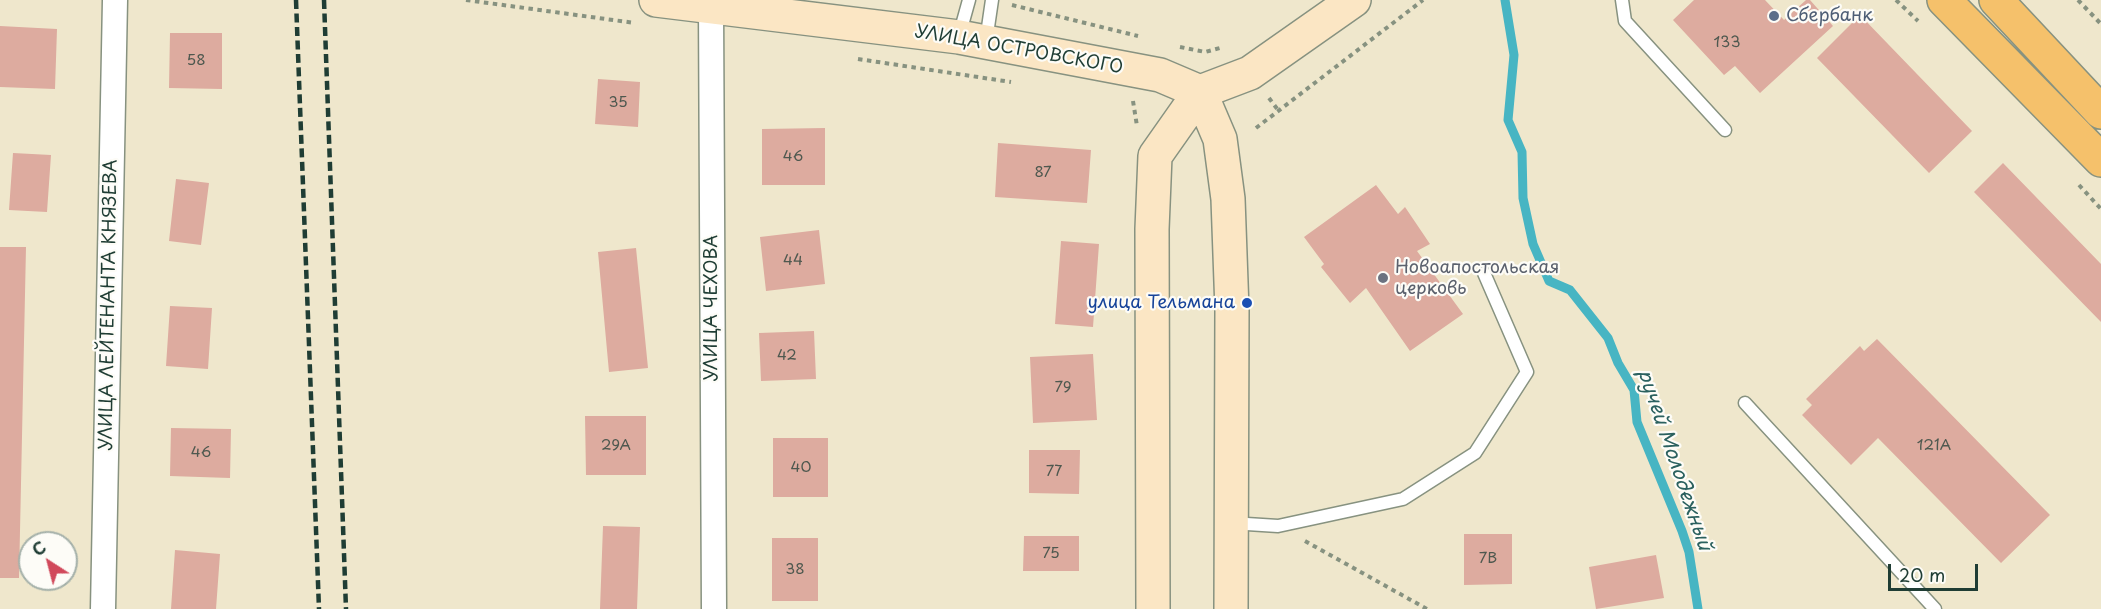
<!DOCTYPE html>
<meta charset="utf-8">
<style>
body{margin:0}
#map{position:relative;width:2101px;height:609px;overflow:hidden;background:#efe7cc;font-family:"Playpen Sans",sans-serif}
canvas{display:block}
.north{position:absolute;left:18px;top:531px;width:60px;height:60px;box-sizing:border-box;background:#fdfcf7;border:2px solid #a4b0a9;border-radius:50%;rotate:324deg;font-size:16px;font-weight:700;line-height:24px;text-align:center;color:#1f3d34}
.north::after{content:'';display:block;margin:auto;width:21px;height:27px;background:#d1495b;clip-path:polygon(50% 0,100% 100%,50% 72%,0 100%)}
.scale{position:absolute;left:1888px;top:564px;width:90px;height:27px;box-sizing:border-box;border:3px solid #1f3d34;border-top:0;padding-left:8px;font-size:18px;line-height:21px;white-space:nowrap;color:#1f3d34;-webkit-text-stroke:4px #fdfcf7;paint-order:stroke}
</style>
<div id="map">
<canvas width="2101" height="609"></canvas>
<div class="north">С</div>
<div class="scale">20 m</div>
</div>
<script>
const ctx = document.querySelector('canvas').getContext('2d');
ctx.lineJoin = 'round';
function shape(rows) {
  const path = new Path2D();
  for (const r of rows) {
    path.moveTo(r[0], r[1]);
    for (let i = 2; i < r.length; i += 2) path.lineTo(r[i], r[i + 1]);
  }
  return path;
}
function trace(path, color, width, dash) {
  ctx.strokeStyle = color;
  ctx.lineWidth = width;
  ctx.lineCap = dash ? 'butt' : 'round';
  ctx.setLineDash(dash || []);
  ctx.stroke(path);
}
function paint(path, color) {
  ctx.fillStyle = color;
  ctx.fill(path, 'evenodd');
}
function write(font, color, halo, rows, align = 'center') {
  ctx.font = font + ' "Playpen Sans",sans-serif';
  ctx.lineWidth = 4.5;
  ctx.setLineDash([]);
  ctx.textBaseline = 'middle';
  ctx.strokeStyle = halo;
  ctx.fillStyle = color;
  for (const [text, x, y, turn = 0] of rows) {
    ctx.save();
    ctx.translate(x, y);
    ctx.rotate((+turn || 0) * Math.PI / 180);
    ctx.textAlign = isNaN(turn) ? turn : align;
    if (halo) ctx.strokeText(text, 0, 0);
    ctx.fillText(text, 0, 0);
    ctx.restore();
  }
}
const stream = shape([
 [1505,0,1514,55,1508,120,1522,152,1523,198,1533,244,1549,281,1570,290,1608,338,1618,363,1634,390,1637,422,1682,531,1689,552,1698,609]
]);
const building = shape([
 [1694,0,1765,0,1784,20,1806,0,1810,0,1833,26,1760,93,1735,66,1724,75,1673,20],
 [1860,15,1972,131,1929,173,1817,58],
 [0,26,57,29,55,89,0,87],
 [170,33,222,33,222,89,169,88],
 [598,79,640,82,638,127,595,124],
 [825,128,825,185,762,185,762,129],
 [998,143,1091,150,1087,203,995,197],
 [13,153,51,155,47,212,9,210],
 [2003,163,2101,264,2101,322,1974,192],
 [176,179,209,183,201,245,169,241],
 [1376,185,1398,214,1405,207,1430,244,1417,251,1463,314,1410,351,1366,288,1350,303,1321,267,1324,264,1304,237],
 [819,230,825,284,766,291,760,237],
 [1061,241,1099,244,1093,327,1055,324],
 [0,247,26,247,19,578,0,578],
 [636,248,648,368,609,372,598,252],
 [170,306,212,308,208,369,166,366],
 [814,331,816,379,761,381,759,333],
 [1877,339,2050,515,2001,563,1878,438,1851,465,1802,415,1812,405,1806,399,1860,346,1864,351],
 [1093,354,1097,420,1033,423,1030,357],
 [585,416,646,416,646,475,586,475],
 [171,428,231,429,230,478,170,476],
 [773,438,828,438,828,497,773,497],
 [1029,450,1080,450,1079,494,1029,493],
 [603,526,640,527,637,609,600,609],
 [1464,534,1512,534,1512,584,1464,585],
 [1024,536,1079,536,1079,571,1023,571],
 [772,538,818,538,818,601,772,601],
 [175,550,220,554,216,609,171,609],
 [1656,555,1664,598,1596,609,1589,567]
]);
const path = shape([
 [466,0,635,23],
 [1896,0,1918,21],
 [2078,0,2101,24],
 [1012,5,1138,36],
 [1180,47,1205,52,1220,48],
 [858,59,1011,82],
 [1269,98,1278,110],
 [1133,101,1137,126],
 [1256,128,1423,0],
 [2079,185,2101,209],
 [1305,541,1427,609]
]);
const lane = shape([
 [1622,0,1625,21,1725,130],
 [959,36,969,0],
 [986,41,992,0],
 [1745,403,1935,609],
 [1231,523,1278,526,1403,499,1475,453,1527,372,1484,273]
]);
const street = shape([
 [711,6,714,609],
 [103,609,115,0]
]);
const secondary = shape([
 [656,0,959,37,1160,75,1200,92,1250,73,1354,0],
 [1200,92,1220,139,1228,199,1232,310,1231,609],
 [1153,609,1152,229,1155,156,1200,92]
]);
const primary = shape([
 [1944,0,2101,160],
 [1996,0,2101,112]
]);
const rail = shape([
 [296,0,319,609],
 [324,0,346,609]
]);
const markers = [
 [1774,16,6,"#5c6f8a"],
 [1383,278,6,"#6b7280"],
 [1247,303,6,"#1a4fb4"]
];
const numberNames = [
 ["133",1727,43],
 ["58",196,61],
 ["35",618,103],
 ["46",793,157],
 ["87",1043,173],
 ["44",793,261],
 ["42",787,356],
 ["79",1063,388],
 ["29А",616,446],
 ["121А",1934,446],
 ["46",201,453],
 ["40",801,468],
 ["77",1054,472],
 ["75",1051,554],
 ["7В",1488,559],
 ["38",795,570]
];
const serviceNames = [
 ["Сбербанк",1786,16]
];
const streetNames = [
 ["УЛИЦА ОСТРОВСКОГО",1019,50,10],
 ["УЛИЦА ЛЕЙТЕНАНТА КНЯЗЕВА",109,305,-89],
 ["УЛИЦА ЧЕХОВА",712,308,-90]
];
const worshipNames = [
 ["Новоапостольская",1395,268],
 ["церковь",1395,289]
];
const transitNames = [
 ["улица Тельмана",1235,303]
];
const waterNames = [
 ["ручей Молодежный",1674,460,71]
];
trace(stream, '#47b5c3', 9);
paint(building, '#ddab9f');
trace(lane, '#879280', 15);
trace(street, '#879280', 27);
trace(secondary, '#879280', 36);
trace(primary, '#879280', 36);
trace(path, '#879280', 4, [4.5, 4.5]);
trace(lane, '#fff', 12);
trace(street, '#fff', 24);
trace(secondary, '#fbe6c4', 33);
trace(primary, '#f5c16b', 33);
trace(rail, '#1f3d34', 4.5, [9, 4.5]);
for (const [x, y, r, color] of markers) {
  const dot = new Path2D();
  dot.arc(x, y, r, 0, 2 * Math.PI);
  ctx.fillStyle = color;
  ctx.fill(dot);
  trace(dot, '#fdfcf7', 2);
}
write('15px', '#4e584f', null, numberNames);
write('18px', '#4e5e75', '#fdfcf7', serviceNames, 'left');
write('18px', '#1f3d34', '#fdfcf7', streetNames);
write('18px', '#5b616d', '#fdfcf7', worshipNames, 'left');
write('18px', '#164399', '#fdfcf7', transitNames, 'right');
write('italic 20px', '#2b615f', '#fdfcf7', waterNames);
</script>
